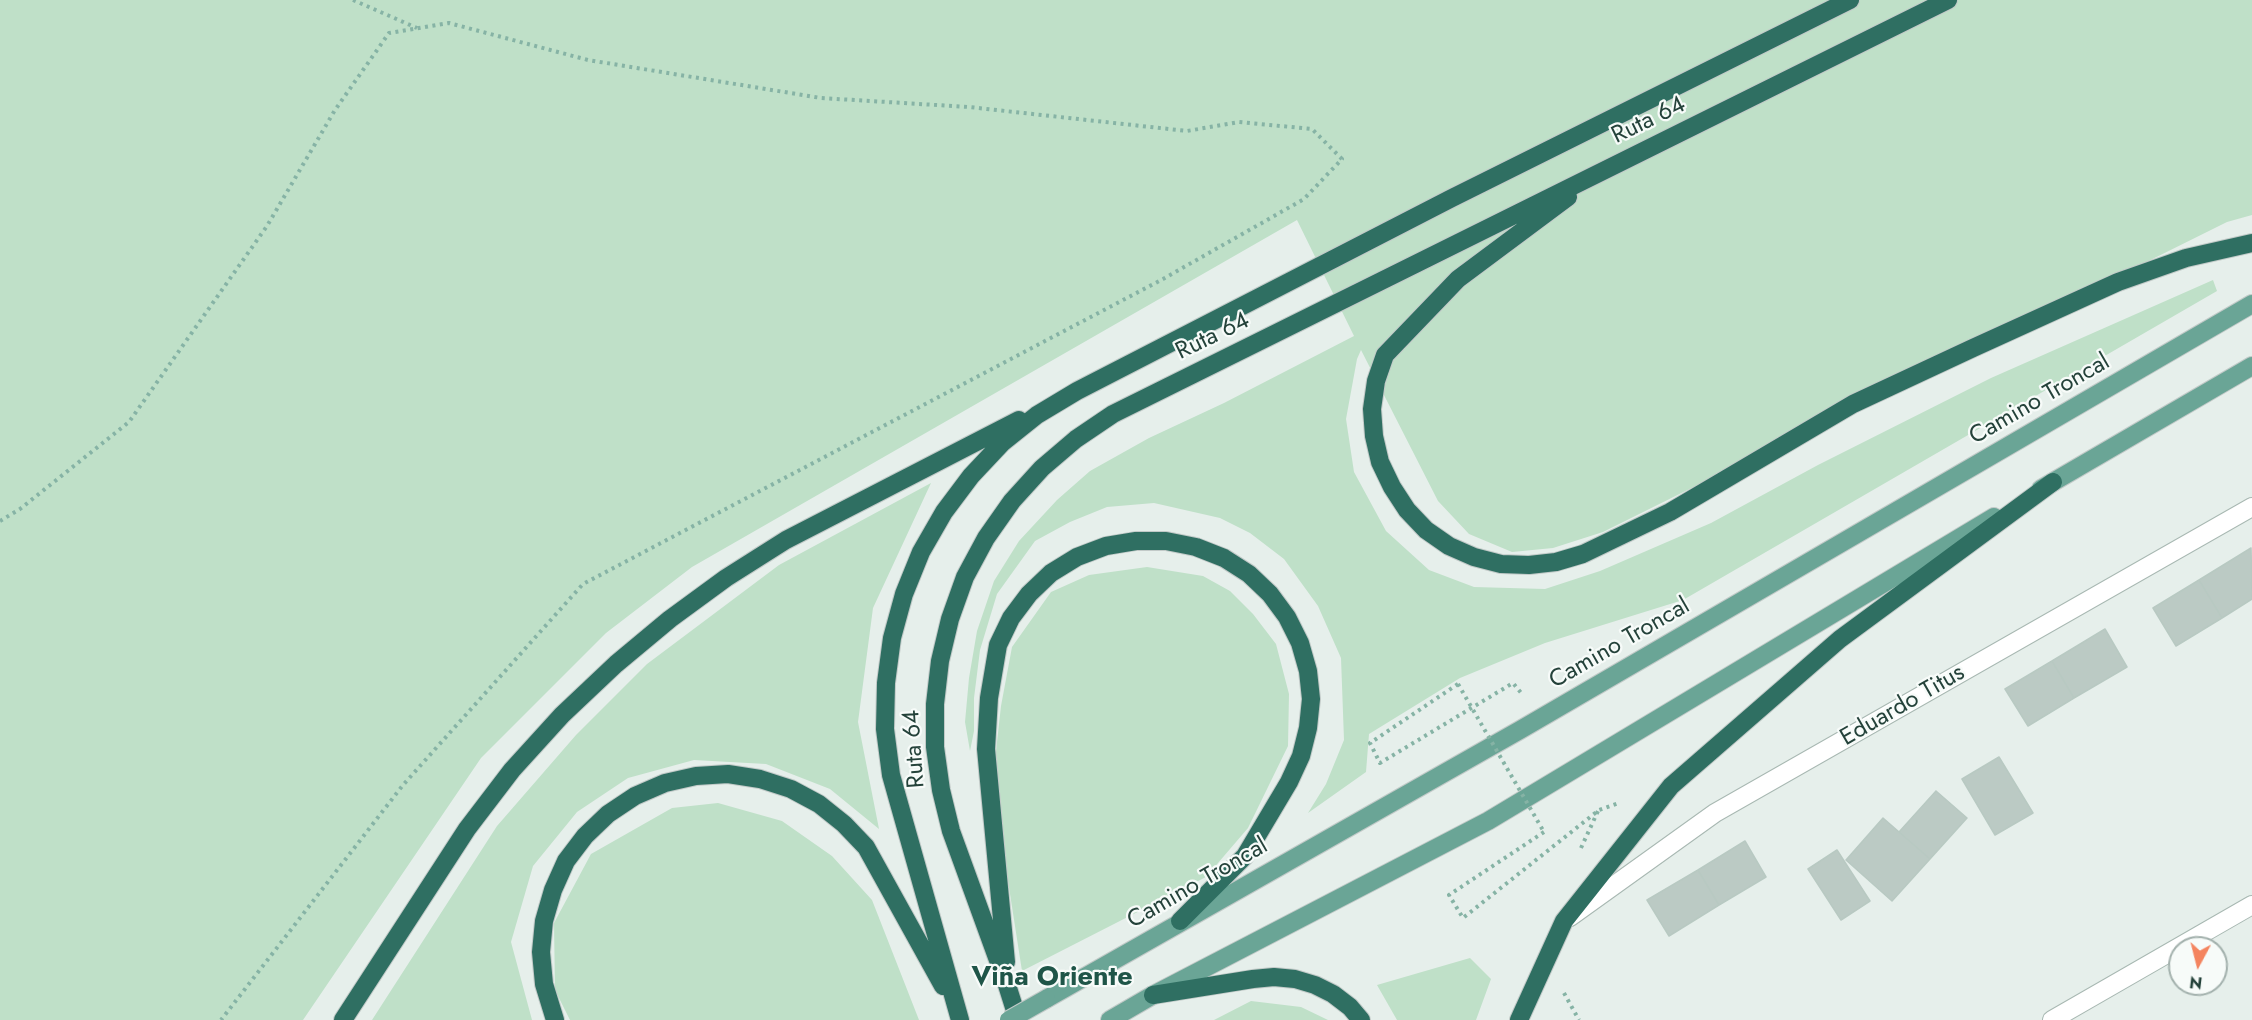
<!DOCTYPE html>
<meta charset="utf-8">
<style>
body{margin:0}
#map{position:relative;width:2252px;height:1020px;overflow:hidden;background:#e6efeb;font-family:Jost,sans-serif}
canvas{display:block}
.north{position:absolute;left:2168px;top:936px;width:60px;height:60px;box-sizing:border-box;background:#f7fbf9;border:2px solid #a3b1ad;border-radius:50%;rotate:187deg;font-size:16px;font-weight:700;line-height:24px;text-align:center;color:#24423a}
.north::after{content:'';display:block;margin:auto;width:21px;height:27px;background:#f4845f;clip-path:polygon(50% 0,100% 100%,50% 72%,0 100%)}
</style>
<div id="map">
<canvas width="2252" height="1020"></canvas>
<div class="north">N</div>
</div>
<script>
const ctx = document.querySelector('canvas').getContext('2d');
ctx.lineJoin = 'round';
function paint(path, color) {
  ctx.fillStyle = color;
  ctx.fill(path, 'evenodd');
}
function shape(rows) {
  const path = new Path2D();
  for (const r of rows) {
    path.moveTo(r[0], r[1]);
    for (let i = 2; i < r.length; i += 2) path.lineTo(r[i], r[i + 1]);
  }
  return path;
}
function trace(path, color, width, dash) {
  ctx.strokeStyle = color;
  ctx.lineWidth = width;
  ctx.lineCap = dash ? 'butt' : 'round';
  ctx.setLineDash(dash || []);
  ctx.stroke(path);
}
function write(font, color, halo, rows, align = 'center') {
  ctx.font = font + ' Jost,sans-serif';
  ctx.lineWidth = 4.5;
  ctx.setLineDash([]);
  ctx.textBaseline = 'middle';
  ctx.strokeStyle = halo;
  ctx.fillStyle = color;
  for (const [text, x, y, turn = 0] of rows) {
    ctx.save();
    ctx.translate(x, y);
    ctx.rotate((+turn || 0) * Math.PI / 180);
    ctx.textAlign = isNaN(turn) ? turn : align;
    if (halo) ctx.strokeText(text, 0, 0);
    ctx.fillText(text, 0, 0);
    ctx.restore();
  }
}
const green = shape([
 [0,0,2252,0,2252,215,2227,222,1603,532,1553,548,1512,552,1469,534,1438,501,1361,350,1357,359,1346,419,1354,472,1386,531,1429,570,1474,587,1545,589,1600,571,1711,523,1818,465,1991,378,2213,280,2217,291,1683,600,1545,643,1460,678,1369,734,1366,772,1308,813,1326,784,1344,740,1341,658,1318,606,1284,559,1250,533,1220,518,1154,503,1107,507,1070,522,1035,541,997,594,980,650,974,698,974,731,970,751,965,722,969,678,977,631,994,581,1019,541,1057,500,1090,471,1149,438,1224,403,1354,336,1297,220,692,567,606,633,481,758,303,1020,0,1020],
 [931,483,873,608,858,722,879,829,830,789,766,764,694,760,628,778,577,812,533,866,511,942,532,1020,372,1020,497,826,576,735,647,664,779,565],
 [1147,567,1203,576,1230,591,1253,614,1276,644,1289,694,1288,746,1248,828,1206,877,1022,971,1003,849,995,760,1001,706,1012,647,1051,592,1089,575],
 [718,803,782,821,832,856,872,900,919,1020,570,1020,555,990,554,923,591,854,672,808],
 [1470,958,1491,979,1476,1020,1397,1020,1377,985],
 [1251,1001,1301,1007,1328,1020,1214,1020]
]);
const building = shape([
 [2251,548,2252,599,2222,618,2199,580,2251,548],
 [2199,580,2222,618,2176,646,2153,608,2199,580],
 [2105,629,2127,667,2074,698,2052,661,2105,629],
 [2052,661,2074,698,2028,726,2005,689,2052,661],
 [1999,757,2033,813,1995,835,1962,779,1999,757],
 [1936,791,1967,818,1930,859,1899,832,1936,791],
 [1883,818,1930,859,1892,901,1846,860,1883,818],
 [1745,841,1766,877,1719,905,1698,870,1745,841],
 [1837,850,1870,901,1841,920,1808,869,1837,850],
 [1698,870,1719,905,1669,936,1647,900,1698,870]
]);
const path = shape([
 [353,0,417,28],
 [0,521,20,509,129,422,267,226,335,110,389,33,449,23,588,60,821,98,969,107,1187,131,1239,122,1312,129,1342,159,1304,199,1163,279,583,584,403,785,221,1020],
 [1458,684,1370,743,1380,763,1513,683,1522,694],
 [1544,832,1449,895,1463,918,1599,810,1619,803],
 [1581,848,1598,811],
 [1564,993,1579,1020]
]);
const minor = shape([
 [1570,917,1715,813,2252,507],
 [2052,1020,2252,905]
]);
const major = shape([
 [2041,489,2252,366],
 [1046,999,1520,730,2252,304],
 [1110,1020,1153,995,1488,821,1994,517]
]);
const highway = shape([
 [1568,197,1458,279,1385,355,1376,381,1372,409,1374,436,1380,462,1392,487,1407,510,1426,530,1449,546,1474,557,1501,564,1529,565,1556,562,1583,554,1670,512,1853,404,1973,348,2118,282,2186,258,2252,243],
 [1006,962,986,749,989,698,998,645,1011,618,1029,594,1051,573,1077,557,1106,546,1136,541,1166,541,1196,547,1224,558,1249,574,1270,594,1287,617,1300,643,1308,671,1311,699,1308,728,1301,756,1289,782,1245,856,1180,921],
 [1153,995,1253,979,1274,977,1295,979,1315,985,1333,994,1350,1007,1361,1020],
 [343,1020,467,829,512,770,562,715,616,664,670,619,726,578,786,540,1019,420],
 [555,1020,544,984,541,952,544,921,553,890,566,861,585,836,608,814,635,796,665,783,696,776,728,774,760,779,791,789,819,804,844,824,866,847,943,986],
 [960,1020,891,775,885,729,886,683,892,638,904,594,921,552,944,512,971,476,1002,443,1037,415,1077,391,1452,198,1850,0],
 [1018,1020,1007,985,951,831,941,790,935,747,935,704,940,661,950,619,965,577,986,538,1012,501,1042,468,1076,439,1113,414,1948,0],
 [1519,1020,1564,921,1671,786,1840,639,2053,482]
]);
const pathBridge = shape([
 [1458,684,1544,832]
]);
const majorBridge = shape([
 [1009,1020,1046,999]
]);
const streetNames = [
 ["Ruta 64",1649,121,-26],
 ["Ruta 64",1213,337,-26],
 ["Camino Troncal",2040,400,-30],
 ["Camino Troncal",1620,644,-30],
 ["Eduardo Titus",1903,706,-30],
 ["Ruta 64",915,749,-94],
 ["Camino Troncal",1198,884,-30]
];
const quarterNames = [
 ["Viña Oriente",1052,978]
];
paint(green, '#bfe0c8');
paint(building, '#bbcac4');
trace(building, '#b8c9c2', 1.5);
trace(minor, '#a8b8b2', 20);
trace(major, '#c2cac8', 20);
trace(highway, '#c2cac8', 20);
trace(path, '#86b3a5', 4, [3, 4.5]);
trace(minor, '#fff', 18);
trace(major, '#6aa596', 18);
trace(highway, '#2f6f62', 18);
trace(majorBridge, '#c2cac8', 20, []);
trace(pathBridge, '#86b3a5', 4, [3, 4.5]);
trace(majorBridge, '#6aa596', 18);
write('24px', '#24423a', '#f7fbf9', streetNames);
write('bold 27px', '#1f5548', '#f7fbf9', quarterNames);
</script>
